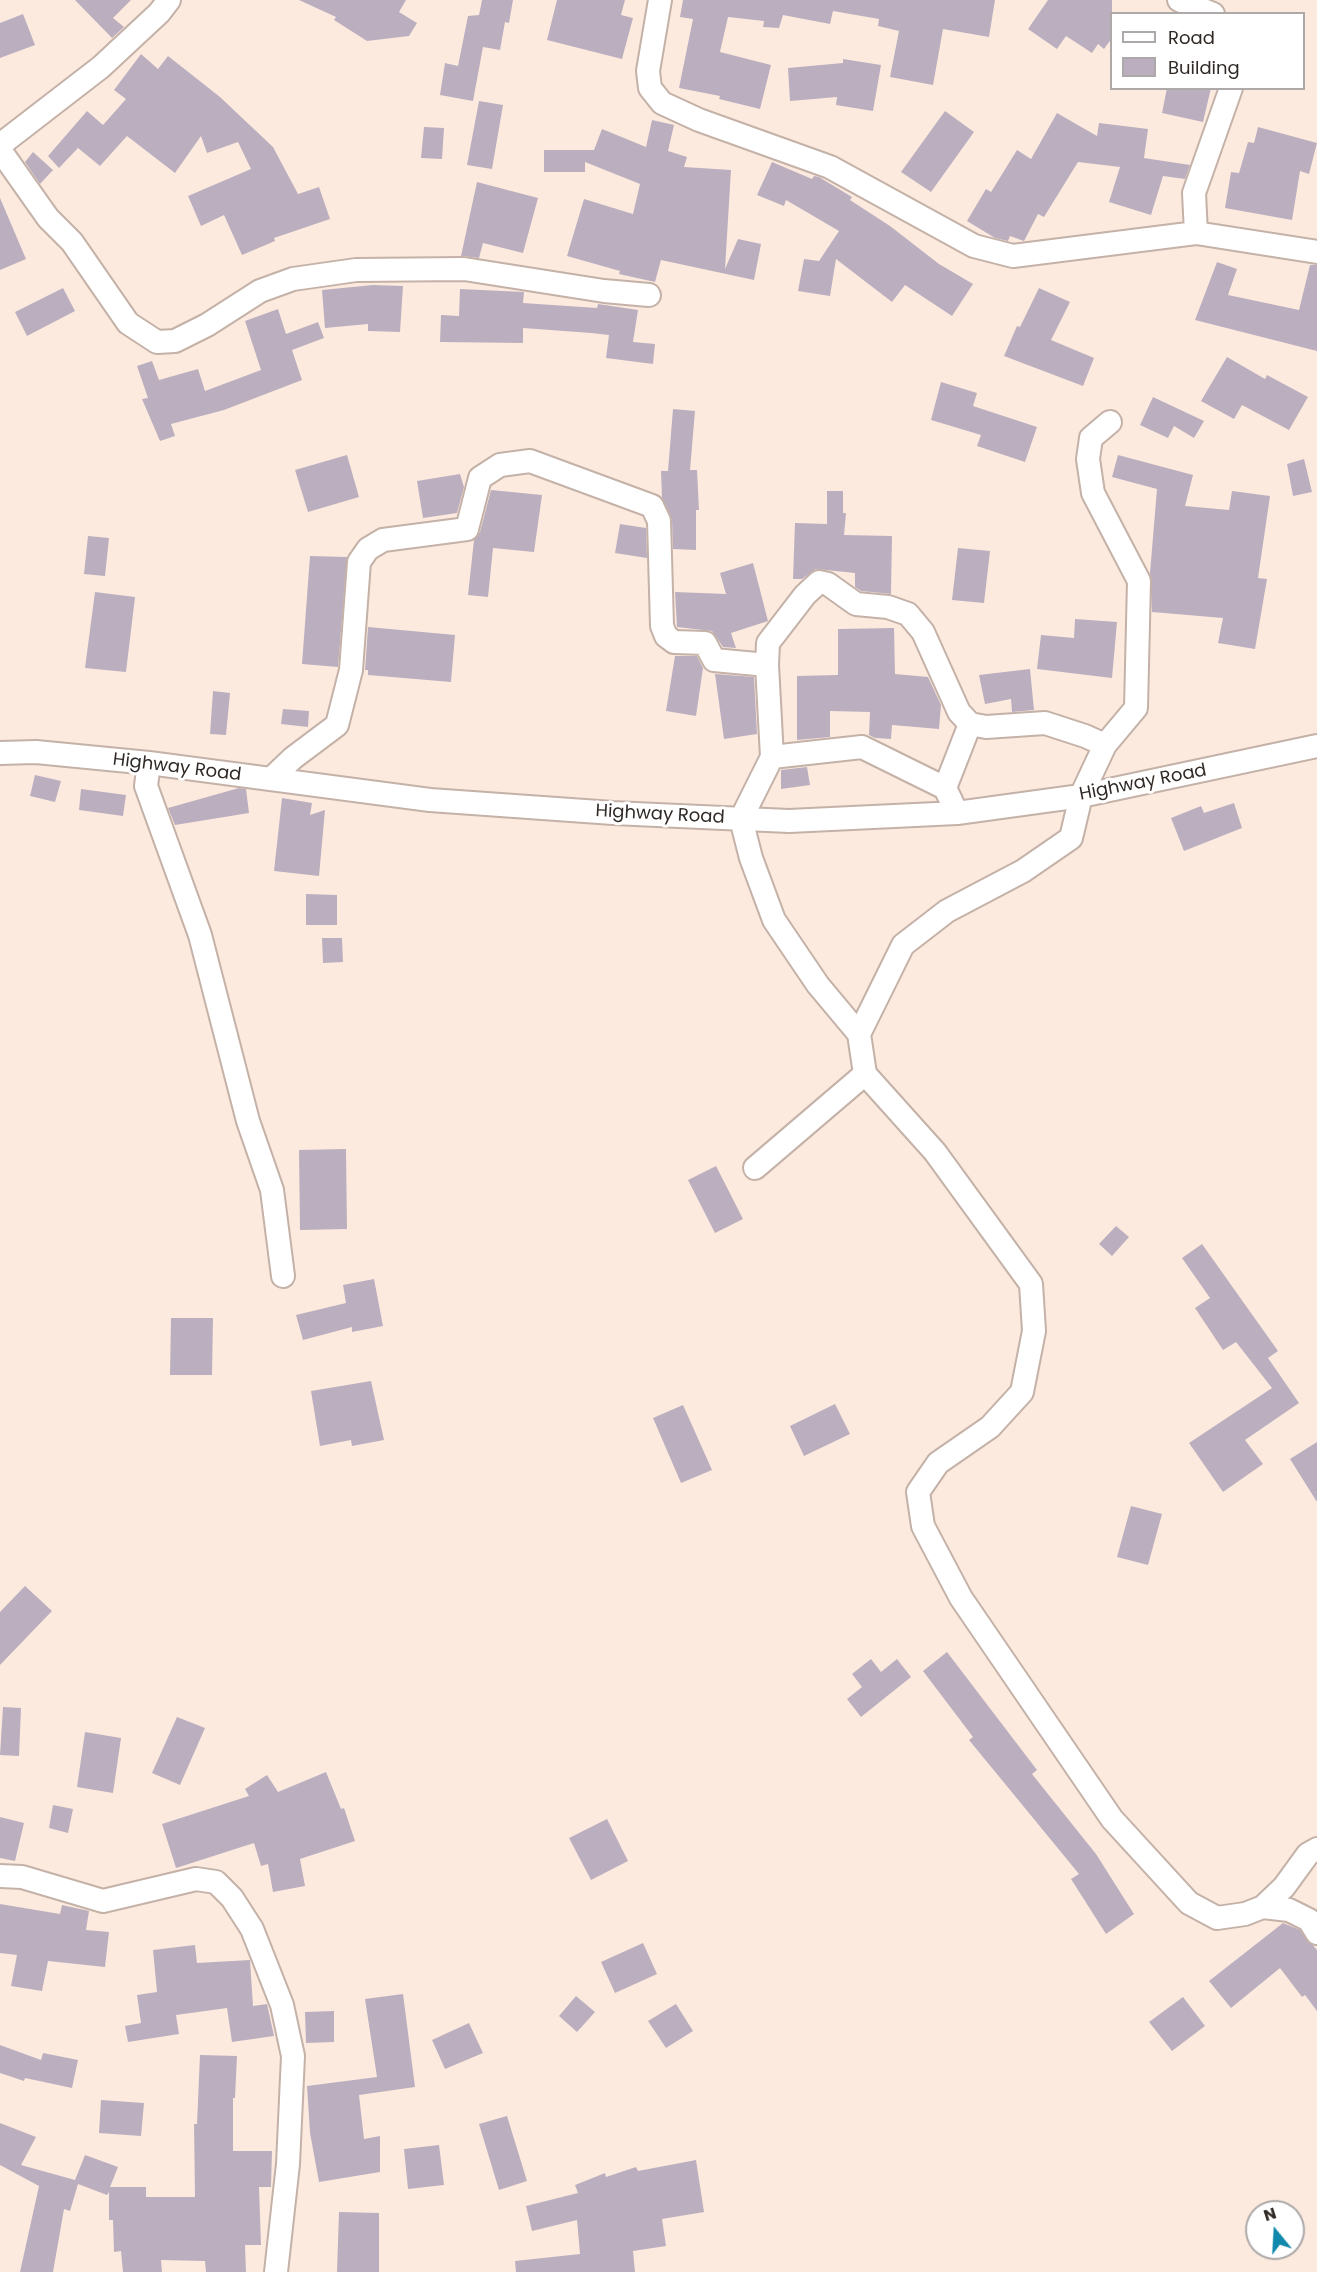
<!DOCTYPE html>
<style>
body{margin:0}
#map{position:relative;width:1317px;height:2272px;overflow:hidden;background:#fdeadf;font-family:Poppins,sans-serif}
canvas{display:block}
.legend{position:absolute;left:1110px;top:12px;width:195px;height:78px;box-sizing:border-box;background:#fff;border:2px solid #aca9a8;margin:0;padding:8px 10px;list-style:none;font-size:18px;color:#302925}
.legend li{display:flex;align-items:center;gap:12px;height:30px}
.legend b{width:30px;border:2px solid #aca9a8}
.north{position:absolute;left:1245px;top:2200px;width:60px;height:60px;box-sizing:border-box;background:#fff;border:2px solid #aca9a8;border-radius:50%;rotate:342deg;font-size:16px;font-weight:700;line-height:24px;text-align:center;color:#302925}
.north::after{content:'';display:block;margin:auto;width:21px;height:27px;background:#1089ac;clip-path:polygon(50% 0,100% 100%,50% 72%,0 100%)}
</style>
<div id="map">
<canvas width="1317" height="2272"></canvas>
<ul class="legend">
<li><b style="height:8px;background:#fff"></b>Road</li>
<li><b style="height:16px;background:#bbafbf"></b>Building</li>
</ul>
<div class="north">N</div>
</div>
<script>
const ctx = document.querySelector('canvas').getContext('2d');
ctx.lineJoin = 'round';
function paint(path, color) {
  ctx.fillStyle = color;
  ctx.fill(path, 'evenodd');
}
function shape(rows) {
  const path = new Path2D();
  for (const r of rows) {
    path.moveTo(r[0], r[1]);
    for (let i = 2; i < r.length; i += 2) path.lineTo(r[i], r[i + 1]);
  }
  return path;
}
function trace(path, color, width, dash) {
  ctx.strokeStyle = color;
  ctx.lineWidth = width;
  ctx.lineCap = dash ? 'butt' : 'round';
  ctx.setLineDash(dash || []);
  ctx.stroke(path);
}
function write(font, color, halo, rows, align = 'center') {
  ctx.font = font + ' Poppins,sans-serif';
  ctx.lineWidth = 6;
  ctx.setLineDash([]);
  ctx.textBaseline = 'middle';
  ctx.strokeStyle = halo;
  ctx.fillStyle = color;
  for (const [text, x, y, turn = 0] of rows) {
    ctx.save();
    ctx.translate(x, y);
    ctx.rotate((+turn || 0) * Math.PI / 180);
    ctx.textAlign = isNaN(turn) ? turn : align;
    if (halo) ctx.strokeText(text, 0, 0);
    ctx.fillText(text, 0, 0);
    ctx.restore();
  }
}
const building = shape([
 [75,0,131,0,113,18,124,27,112,38],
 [299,0,406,0,399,12,417,23,409,36,367,41,334,20,336,17],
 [482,0,513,0,509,23,505,22,500,50,483,47,473,101,440,95,445,63,458,66,468,16,479,15],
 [557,0,625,0,621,15,633,18,622,59,547,40],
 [683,0,995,0,989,37,943,29,933,85,890,77,899,31,878,26,879,19,833,11,830,24,783,15,779,28,763,27,764,21,728,17,720,52,771,65,760,109,719,99,720,96,679,88,693,19,680,17],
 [1048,0,1112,0,1112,38,1104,49,1098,44,1092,53,1066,36,1057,49,1028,29],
 [23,14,35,45,0,58,0,23],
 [141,54,158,69,168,56,220,97,273,147,298,194,319,187,330,219,274,238,275,241,242,255,224,215,201,226,188,196,251,169,238,142,207,153,201,136,175,173,127,136,100,166,78,148,59,168,48,156,87,111,103,125,126,99,114,90],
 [843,59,881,65,873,111,836,105,837,97,790,101,788,68,843,63],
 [1167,88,1211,88,1203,122,1162,113],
 [479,101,503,105,492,169,467,165],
 [945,111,974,132,931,192,901,172],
 [1057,113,1097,136,1099,123,1148,129,1144,158,1190,165,1185,179,1163,176,1151,215,1109,202,1120,167,1078,162,1044,217,1038,214,1024,241,1010,236,1008,241,995,238,967,221,986,189,991,192,1017,150,1031,159],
 [652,120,674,125,668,151,687,157,684,167,731,170,725,269,738,239,761,244,754,280,661,260,655,282,619,274,620,271,567,256,584,199,633,214,640,184,585,162,585,172,544,172,544,150,594,150,602,129,646,147],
 [424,127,444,128,442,159,421,158],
 [1258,127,1317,143,1309,174,1300,171,1292,220,1225,208,1231,172,1239,173,1248,142,1254,143],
 [33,152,53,170,40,184,25,162],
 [772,162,812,179,814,176,819,177,852,197,850,200,890,226,939,264,973,284,952,316,905,285,892,302,836,259,830,296,798,291,804,259,819,261,839,231,786,200,784,206,757,195],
 [477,182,538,198,523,253,483,243,479,258,461,256],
 [0,198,26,259,0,270],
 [1217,262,1237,269,1228,295,1299,310,1310,265,1317,265,1317,351,1195,320],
 [373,285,403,286,400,332,368,331,368,324,325,328,322,290],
 [63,288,75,311,27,336,15,312],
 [1039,288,1070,302,1051,340,1094,358,1083,386,1004,356,1017,326,1020,327],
 [460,289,524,292,523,303,597,308,598,304,638,310,633,342,655,344,653,364,606,358,609,335,591,333,523,328,523,343,440,342,441,315,459,316],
 [278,309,286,334,318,322,324,338,292,350,302,380,224,410,171,424,175,436,160,441,142,399,148,398,137,366,152,361,159,380,198,369,205,391,261,370,245,321],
 [1227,357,1265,379,1267,375,1308,397,1289,430,1242,405,1234,419,1201,401],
 [941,382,977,393,973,406,1037,427,1025,462,977,446,981,435,931,420],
 [1153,397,1204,421,1194,438,1174,426,1168,438,1140,425],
 [673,409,695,411,690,470,697,470,699,510,696,510,696,550,673,549,672,520,662,498,661,471,668,471],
 [347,455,359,497,308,512,295,470],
 [1118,455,1193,475,1185,506,1229,510,1232,491,1270,496,1258,578,1267,579,1255,649,1218,643,1223,618,1152,612,1150,573,1157,489,1112,477],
 [1304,459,1312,492,1293,496,1287,464],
 [460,474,464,487,457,513,423,518,417,481],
 [491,490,542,495,534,552,493,548,488,597,468,595,474,540,480,532],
 [827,491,843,491,843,513,846,513,844,535,892,536,891,594,861,591,855,587,855,573,816,569,802,579,793,579,795,523,827,524],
 [620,524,646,528,647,558,615,553],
 [88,536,109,538,105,576,84,574],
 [958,548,990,551,984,603,952,600],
 [310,556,347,557,338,667,302,664],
 [753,563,768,621,731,633,736,648,723,647,712,631,677,627,675,592,726,594,720,573],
 [95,592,135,597,126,672,85,668],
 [1075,619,1117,622,1112,678,1037,669,1041,635,1074,638],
 [368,627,455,635,451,682,368,675,368,670,365,670],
 [894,628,895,674,928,677,941,705,939,729,892,725,891,739,875,738,869,735,870,712,830,711,830,737,797,740,797,676,838,675,838,629],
 [675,656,697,656,703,668,696,716,666,711],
 [1030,669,1034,710,1012,712,1011,699,985,704,979,675],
 [715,674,754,677,757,734,724,739],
 [213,691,230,693,226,735,210,734],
 [283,709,309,711,308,727,281,724],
 [807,767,810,785,781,789,781,770],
 [35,775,61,781,55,802,30,796],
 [239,788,246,789,249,813,175,825,168,808],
 [81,789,126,795,123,816,79,810],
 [282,798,312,803,310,815,325,810,319,876,274,871],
 [1234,803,1242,828,1184,851,1171,818,1201,806,1204,813],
 [306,894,337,895,337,925,306,925],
 [322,938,342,938,343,962,323,963],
 [346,1149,347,1229,300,1230,299,1150],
 [716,1166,743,1219,715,1233,688,1180],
 [1116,1226,1129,1237,1112,1256,1099,1244],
 [1202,1244,1278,1351,1268,1358,1299,1403,1245,1440,1263,1464,1223,1492,1189,1443,1272,1388,1236,1342,1223,1350,1195,1308,1210,1298,1182,1258],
 [374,1279,383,1326,352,1332,352,1327,303,1340,296,1315,346,1303,343,1285],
 [171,1318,213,1318,212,1375,170,1375],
 [371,1381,384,1440,352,1446,351,1440,320,1446,311,1391],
 [835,1404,850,1434,804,1456,790,1426],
 [683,1405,712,1470,681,1483,653,1418],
 [1317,1442,1317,1502,1290,1459],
 [1131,1506,1162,1514,1148,1565,1117,1557],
 [25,1586,52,1611,0,1665,0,1612],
 [947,1652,1037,1770,1032,1774,1096,1854,1134,1914,1106,1934,1071,1879,1079,1874,969,1740,973,1737,923,1671],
 [871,1659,881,1672,897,1659,911,1677,861,1717,847,1699,862,1687,852,1674],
 [3,1707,21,1708,19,1756,0,1755],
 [177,1717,205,1728,180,1785,152,1773],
 [85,1732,121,1738,113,1793,77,1787],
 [326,1772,341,1809,344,1808,355,1841,300,1859,305,1886,273,1892,268,1864,261,1866,254,1843,176,1868,162,1824,249,1796,245,1789,267,1775,278,1792],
 [53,1805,73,1809,68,1833,49,1828],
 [0,1817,24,1823,15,1861,0,1858],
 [607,1819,628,1861,591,1880,569,1838],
 [0,1904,60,1914,62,1905,89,1911,86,1930,109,1932,105,1967,48,1961,42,1991,11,1986,17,1955,0,1953],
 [1283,1923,1300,1930,1317,1950,1317,2011,1305,1995,1302,1997,1280,1968,1231,2008,1209,1981],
 [643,1943,657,1974,615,1993,601,1962],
 [195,1945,197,1963,250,1960,253,2006,267,2004,274,2036,232,2042,227,2008,176,2015,179,2034,128,2042,125,2026,141,2023,137,1995,157,1992,153,1950],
 [403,1994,415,2087,359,2095,364,2139,380,2136,380,2172,319,2182,310,2133,307,2086,377,2077,365,1999],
 [576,1996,595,2012,577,2032,559,2016],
 [1183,1997,1205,2026,1172,2051,1149,2022],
 [676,2004,693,2031,666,2048,648,2021],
 [334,2011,334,2042,306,2043,305,2012],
 [469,2023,483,2053,445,2069,432,2040],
 [0,2045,41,2060,43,2053,78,2060,72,2088,25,2078,24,2081,0,2073],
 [200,2055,237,2056,235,2098,233,2098,233,2151,272,2151,271,2187,259,2187,261,2245,245,2245,246,2272,206,2272,205,2261,161,2260,162,2272,123,2272,121,2251,114,2252,113,2220,109,2220,109,2192,107,2195,78,2184,70,2211,64,2209,53,2272,20,2272,39,2186,0,2165,0,2123,36,2137,21,2165,75,2180,85,2155,118,2167,110,2187,146,2187,146,2197,195,2197,194,2124,197,2124],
 [101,2100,144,2103,141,2136,99,2133],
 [507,2116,527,2181,499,2190,479,2124],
 [439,2145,444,2185,408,2189,404,2149],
 [696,2160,704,2212,662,2219,666,2246,633,2251,635,2272,516,2272,515,2261,580,2254,577,2220,532,2231,526,2206,578,2193,575,2185,605,2173,606,2177,636,2167,638,2171],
 [339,2212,379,2213,379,2272,337,2272]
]);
const street = shape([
 [660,0,648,71,650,88,662,103,699,120,830,167,974,246,1013,256,1196,233,1317,252],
 [1179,0,1213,14],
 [0,145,101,67,159,13,169,0],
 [0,150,48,218,72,242,128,323,157,342,175,341,207,325,260,291,293,279,356,270,464,269,604,291,649,295],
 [1196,233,1194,193,1231,88],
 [1110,422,1091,438,1088,459,1093,493,1139,581,1136,708,1105,745,1081,796,1071,838,1023,871,947,911,903,945,859,1034,865,1074,935,1152,1031,1284,1034,1331,1022,1392,990,1427,938,1463,918,1492,923,1526,961,1598,1112,1819,1189,1903,1217,1918,1245,1914,1263,1907,1284,1887,1308,1854,1317,1849],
 [767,665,768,643,805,595,819,582,828,584,856,604,888,607,908,614,923,632,959,712,970,724,986,727,1045,723,1085,736,1105,745],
 [0,753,36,752,149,763,430,800,613,813,789,821,957,813,1081,796,1317,746],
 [772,757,862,747,945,788,957,813],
 [149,763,146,786,200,935,248,1121,272,1190,283,1276],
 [271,779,293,758,337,725,351,670,359,562,368,549,383,540,467,529,480,478,500,465,530,461,652,506,659,521,662,626,666,636,674,642,705,643,714,660,767,665,772,757,741,819,751,858,774,920,818,985,859,1034],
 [945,788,970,724],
 [755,1168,865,1074],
 [0,1876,22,1877,103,1901,196,1879,216,1882,232,1898,252,1929,282,2005,293,2056,288,2164,276,2272],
 [1263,1907,1289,1910,1309,1920,1317,1933]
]);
const streetNames = [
 ["Highway Road",177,768,7],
 ["Highway Road",1143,783,-11],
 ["Highway Road",660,815,3]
];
paint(building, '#bbafbf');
trace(street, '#c4b1a7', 26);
trace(street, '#fff', 22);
write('18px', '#302925', '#fff', streetNames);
</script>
